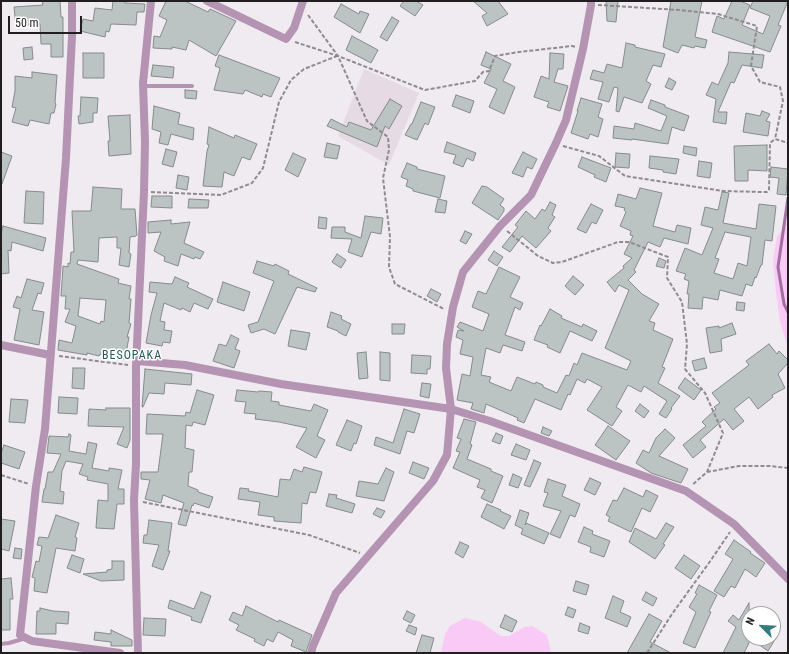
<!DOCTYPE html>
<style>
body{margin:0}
#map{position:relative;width:789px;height:654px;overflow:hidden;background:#f0ebf0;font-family:"Roboto Condensed",sans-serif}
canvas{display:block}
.frame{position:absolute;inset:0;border:2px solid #201e1f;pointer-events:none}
.north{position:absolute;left:741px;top:606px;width:40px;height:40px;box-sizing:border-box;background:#fff;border:1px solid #a6a5a5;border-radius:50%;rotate:294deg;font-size:11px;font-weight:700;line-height:16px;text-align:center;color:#201e1f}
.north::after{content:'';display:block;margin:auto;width:14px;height:18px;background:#337c7f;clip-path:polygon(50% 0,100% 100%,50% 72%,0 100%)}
.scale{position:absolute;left:8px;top:16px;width:74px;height:18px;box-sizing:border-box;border:2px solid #201e1f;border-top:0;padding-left:5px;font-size:12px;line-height:14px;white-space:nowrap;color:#201e1f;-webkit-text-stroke:3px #fff;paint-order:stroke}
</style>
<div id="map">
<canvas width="789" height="654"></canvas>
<div class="frame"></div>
<div class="north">N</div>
<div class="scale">50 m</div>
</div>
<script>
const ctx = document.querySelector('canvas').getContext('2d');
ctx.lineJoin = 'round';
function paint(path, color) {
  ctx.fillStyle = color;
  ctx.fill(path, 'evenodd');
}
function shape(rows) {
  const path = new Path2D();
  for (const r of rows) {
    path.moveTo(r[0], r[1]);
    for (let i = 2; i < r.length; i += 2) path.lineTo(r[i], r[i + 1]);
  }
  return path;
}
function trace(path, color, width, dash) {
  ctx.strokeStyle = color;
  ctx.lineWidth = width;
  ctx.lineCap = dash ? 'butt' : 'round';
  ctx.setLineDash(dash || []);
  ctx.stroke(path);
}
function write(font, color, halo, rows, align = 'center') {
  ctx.font = font + ' "Roboto Condensed",sans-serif';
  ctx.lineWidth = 3;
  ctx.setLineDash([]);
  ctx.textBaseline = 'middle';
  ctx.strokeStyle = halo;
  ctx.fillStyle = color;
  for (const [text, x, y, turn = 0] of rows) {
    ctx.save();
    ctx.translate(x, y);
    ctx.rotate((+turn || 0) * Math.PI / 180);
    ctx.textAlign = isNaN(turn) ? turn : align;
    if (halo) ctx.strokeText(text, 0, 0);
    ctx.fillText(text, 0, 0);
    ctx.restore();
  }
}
const built = shape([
 [364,69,419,93,389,165,338,136]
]);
const green = shape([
 [788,221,788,348,780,322,776,293,773,260,777,237],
 [465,618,481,622,501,636,509,636,524,627,532,626,547,635,551,653,441,653,445,634,450,626]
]);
const stream = shape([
 [788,198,778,267,784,304,788,312]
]);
const building = shape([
 [42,1,60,1,61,17,63,17,63,57,51,57,51,44,41,44,40,24,16,26,14,7,43,5,42,1],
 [113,1,125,1,125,3,145,4,144,12,137,12,136,25,111,24,109,32,106,31,105,37,80,31,83,19,93,21,95,8,112,10,113,1],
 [166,1,185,1,208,12,210,9,236,21,216,56,189,40,186,50,172,47,172,49,153,48,154,36,160,37,167,20,159,16,166,1],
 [404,1,416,1,423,5,415,16,400,6,404,1],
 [473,1,498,1,508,14,487,26,482,16,487,13,473,1],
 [606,1,618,1,616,22,607,21,606,1],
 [671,1,702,1,695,37,707,40,705,48,695,46,694,48,682,45,678,53,663,47,671,1],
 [732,1,740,1,750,5,742,25,763,34,770,16,750,8,753,1,788,1,778,25,781,26,770,52,712,32,717,16,724,19,732,1],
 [341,4,359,14,360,11,369,14,360,33,334,17,341,4],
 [392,17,399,21,387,41,380,37,392,17],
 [352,36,378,50,371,63,346,50,352,36],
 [626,43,635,45,635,47,665,54,661,67,653,65,646,81,651,84,642,103,624,97,619,112,616,111,618,88,614,87,609,102,598,99,603,82,590,79,593,70,604,73,607,64,622,68,626,43],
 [32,47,33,59,24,60,23,48,32,47],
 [486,52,511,64,503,81,515,87,504,114,489,107,497,89,484,83,491,69,481,65,486,52],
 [729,52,764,55,762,68,742,65,734,83,731,82,718,112,727,112,726,124,713,122,716,99,706,95,712,82,718,85,728,63,729,52],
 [83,53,104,53,104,78,83,78,83,53],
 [550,53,564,54,563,69,558,69,554,82,568,86,560,111,547,107,549,102,534,97,541,76,549,79,550,53],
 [219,55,280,78,271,97,263,94,262,97,245,90,243,94,214,90,220,68,215,66,219,55],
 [153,65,174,67,173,78,151,76,153,65],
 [32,72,57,75,55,103,56,104,54,113,51,113,49,124,30,120,28,126,12,122,16,108,12,107,15,91,15,76,32,78,32,72],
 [669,78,676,82,672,90,665,87,669,78],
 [185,90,197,91,196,99,185,98,185,90],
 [456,95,474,101,470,113,452,106,456,95],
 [81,97,98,98,97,113,93,113,93,122,79,124,78,116,80,116,81,97],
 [581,98,602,104,598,117,603,119,598,137,590,134,588,139,571,133,578,111,577,111,581,98],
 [390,99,402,106,389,129,385,126,377,147,327,126,331,119,347,127,349,122,371,130,390,99],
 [651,100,665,105,665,107,689,116,684,131,672,127,668,144,632,139,632,140,613,138,614,126,634,129,635,123,661,131,667,116,648,108,651,100],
 [421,102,435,107,428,125,425,123,417,140,405,135,411,124,412,124,421,102],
 [154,106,180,113,178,124,194,128,193,140,171,134,168,145,159,143,161,132,152,129,154,106],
 [762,111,770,114,766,121,770,122,768,136,743,132,746,113,760,116,762,111],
 [130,115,131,154,109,156,108,141,110,141,108,116,130,115],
 [209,127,234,138,235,135,257,144,250,160,242,157,234,176,224,172,222,187,203,186,207,151,209,145,207,144,209,127],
 [447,142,476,153,473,161,467,158,463,167,453,163,456,155,444,152,447,142],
 [327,143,340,146,337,159,324,157,327,143],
 [767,145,767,171,748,170,748,181,735,181,734,146,767,145],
 [684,146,697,148,696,156,683,153,684,146],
 [166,149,177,152,173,167,162,164,166,149],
 [1,152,12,156,2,184,1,184,1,152],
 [523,152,537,159,532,169,527,167,523,177,512,173,523,152],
 [293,153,306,159,298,177,285,170,293,153],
 [616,153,630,154,629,168,615,167,616,153],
 [650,156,679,159,676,174,663,172,663,170,649,168,650,156],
 [582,157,611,168,606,182,594,177,595,175,578,167,582,157],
 [699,161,712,163,710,178,697,176,699,161],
 [407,163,417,167,417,169,445,176,440,198,413,191,413,189,406,186,408,180,401,177,407,163],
 [771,167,788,169,786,195,777,194,779,178,770,177,771,167],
 [178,175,189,177,187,190,176,188,178,175],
 [482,186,487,187,504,199,500,205,504,208,504,211,498,220,472,203,482,186],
 [93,187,122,189,121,209,135,209,137,235,136,236,130,237,129,253,131,254,129,267,119,265,121,248,117,248,117,237,99,238,98,262,78,260,77,264,119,279,118,283,131,286,129,299,131,299,129,323,131,324,127,337,129,337,125,359,100,354,99,356,87,353,87,355,58,350,59,340,72,343,76,326,65,322,70,309,65,309,66,296,61,296,63,266,68,267,68,263,70,264,71,252,74,252,72,211,91,211,93,187],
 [80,298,106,300,104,322,101,321,100,324,78,316,80,298],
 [640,188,662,193,653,226,675,232,677,225,691,228,688,244,664,238,660,247,648,242,634,270,636,272,628,280,642,294,659,304,649,321,655,323,653,330,673,339,662,367,665,368,658,383,680,396,671,408,672,409,666,418,659,414,667,401,644,386,641,392,628,385,616,407,622,411,612,426,587,410,602,387,587,379,585,383,577,379,570,395,568,394,561,410,535,399,524,423,517,420,518,418,486,404,484,413,471,409,473,403,457,400,462,374,470,376,473,357,460,354,463,340,456,337,458,330,464,331,457,327,460,322,483,331,489,314,472,307,478,291,486,294,499,267,520,277,510,297,523,303,520,310,515,307,505,335,525,342,522,351,503,345,500,353,486,348,481,375,491,377,489,382,511,391,517,377,535,384,536,382,543,385,543,387,557,393,566,375,569,376,574,363,577,365,582,353,627,370,631,361,605,348,629,290,619,285,615,292,607,282,624,268,623,266,632,258,624,254,633,236,630,235,631,231,620,226,626,212,624,210,625,208,615,206,618,194,636,199,640,188],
 [26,191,44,192,43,224,24,223,26,191],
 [722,192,729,193,723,223,756,229,759,204,776,206,772,241,765,240,762,265,761,265,756,278,755,277,752,286,746,284,742,296,720,290,718,300,703,297,702,309,688,308,689,294,687,294,689,281,684,279,686,274,676,271,685,248,702,255,713,228,701,225,705,207,718,210,722,192],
 [725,232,751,237,747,266,738,263,733,279,714,273,719,259,715,258,725,232],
 [152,196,172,196,172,208,151,207,152,196],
 [189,199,209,200,208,208,188,208,189,199],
 [438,199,447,201,445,213,435,212,438,199],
 [550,202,556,205,552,215,555,217,548,228,551,231,536,248,522,236,510,252,502,247,518,227,515,225,526,211,535,219,542,209,545,211,550,202],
 [591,204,603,210,596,224,592,222,586,233,577,229,591,204],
 [365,216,383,218,381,234,371,232,362,257,348,252,352,239,331,238,332,227,345,227,345,232,361,238,365,216],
 [319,217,327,218,326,229,318,228,319,217],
 [171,220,171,224,190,222,184,243,204,252,200,259,195,257,194,259,181,254,178,266,164,261,165,257,154,251,161,232,148,233,148,222,171,220],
 [3,226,46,238,43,251,12,242,11,251,8,250,9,273,1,274,1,234,3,226],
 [465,231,472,234,466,244,460,241,465,231],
 [494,251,503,257,497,266,488,260,494,251],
 [337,254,346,260,341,268,332,262,337,254],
 [659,258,666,261,664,268,656,266,659,258],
 [257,261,274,266,275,264,289,271,288,274,317,288,315,292,297,287,275,334,264,329,251,333,248,325,258,322,274,281,253,273,257,261],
 [573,276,584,285,575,295,565,286,573,276],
 [175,277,189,283,187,287,213,299,208,309,194,303,190,312,182,308,181,310,164,303,160,321,165,322,164,330,172,331,170,343,163,342,162,346,146,343,151,315,157,293,149,292,150,282,172,284,175,277],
 [27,279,44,283,41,294,38,293,32,310,44,312,39,345,14,340,20,309,13,307,17,296,21,298,27,279],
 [223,282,250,292,244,311,217,302,223,282],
 [431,289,441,294,437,302,427,296,431,289],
 [737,302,745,303,744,311,736,310,737,302],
 [550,309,562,316,561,318,582,327,583,324,597,331,592,341,570,331,560,353,547,347,548,345,534,340,540,325,541,326,550,309],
 [331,312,342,316,341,319,351,324,346,336,338,332,338,331,327,327,331,312],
 [732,323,736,334,721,339,722,351,710,353,706,328,719,326,719,328,732,323],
 [392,324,405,324,404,334,392,334,392,324],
 [291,330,310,333,306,350,288,346,291,330],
 [231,335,239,339,235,349,240,351,234,368,213,361,219,344,226,346,231,335],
 [769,344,777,354,779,351,788,360,788,363,778,374,785,388,772,395,773,397,758,409,749,397,734,409,744,421,733,430,724,419,700,440,706,447,693,458,683,445,706,426,702,422,716,409,714,407,720,403,712,393,749,365,746,361,769,344],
 [366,352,368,378,359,379,357,353,366,352],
 [380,352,390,353,390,381,380,380,380,352],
 [412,355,431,356,430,369,427,369,427,374,411,373,412,355],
 [704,358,707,368,695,371,692,361,704,358],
 [73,368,85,368,84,389,72,388,73,368],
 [145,369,192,374,191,385,165,383,164,394,149,393,143,407,142,407,145,369],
 [685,378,701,390,694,400,678,388,685,378],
 [422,383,431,384,429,398,420,396,422,383],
 [197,390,214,395,205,425,193,422,192,426,186,425,185,448,194,450,192,472,189,472,188,486,198,490,198,492,213,497,209,508,194,503,193,506,192,505,186,526,178,524,184,503,163,495,161,503,145,499,150,480,141,479,141,472,158,472,163,434,146,434,147,414,185,416,186,412,190,413,197,390],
 [237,390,258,392,259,391,272,392,271,401,279,402,279,405,311,411,314,404,328,410,317,436,325,440,316,458,296,447,307,428,279,422,255,419,256,414,244,413,246,402,235,401,237,390],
 [59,397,78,398,77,414,58,413,59,397],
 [11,399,28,400,25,423,9,422,11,399],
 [640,404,649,411,644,418,635,411,640,404],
 [106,408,130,408,130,440,127,448,117,444,124,427,88,426,89,409,106,410,106,408],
 [404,409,420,414,414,433,407,431,400,454,374,445,376,437,393,443,404,409],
 [464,419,476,422,470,444,472,445,467,459,491,469,491,471,503,476,492,503,481,498,485,490,477,487,480,480,453,468,460,452,456,451,461,439,457,438,464,419],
 [347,420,362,426,356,444,354,443,351,451,336,445,347,420],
 [608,426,630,441,616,460,595,445,608,426],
 [543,427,552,431,549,436,541,433,543,427],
 [665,429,675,438,659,456,688,469,681,483,651,473,636,463,643,450,649,453,656,438,665,429],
 [496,433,503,436,500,444,492,441,496,433],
 [69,434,71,435,69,451,86,454,88,442,97,444,92,468,109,471,109,468,122,470,118,489,124,489,124,504,117,504,114,529,96,528,98,500,108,501,108,484,87,480,88,477,79,474,83,464,66,461,62,471,60,491,64,492,63,504,42,502,44,489,45,489,48,472,53,472,61,454,47,453,49,436,68,437,69,434],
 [516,444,530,450,526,460,511,455,516,444],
 [4,445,25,452,19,469,1,463,1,453,4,445],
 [534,460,541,463,530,487,524,485,534,460],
 [413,462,429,468,424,479,409,473,413,462],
 [304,467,322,472,316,493,310,492,307,504,302,503,301,523,274,521,274,517,258,515,260,502,238,499,240,488,249,489,248,491,278,497,280,479,290,480,294,469,302,472,304,467],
 [386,468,394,472,384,501,356,496,359,481,378,484,386,468],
 [513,474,522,478,518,488,509,485,513,474],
 [590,478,601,483,595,495,584,490,590,478],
 [548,479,566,485,562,496,580,504,575,517,570,515,560,538,550,534,561,511,543,506,548,493,544,492,548,479],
 [624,488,643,497,646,490,658,496,650,512,642,508,631,532,608,521,610,517,606,515,613,500,617,501,624,488],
 [329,494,337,495,336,498,355,504,352,513,326,506,329,494],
 [487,504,501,510,500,511,511,516,504,529,481,517,487,504],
 [377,508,385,511,381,518,373,514,377,508],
 [520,510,529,513,525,525,526,523,549,533,544,544,521,534,523,529,515,525,520,510],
 [56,515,79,523,75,537,77,538,75,551,56,548,47,593,34,591,35,578,32,577,36,561,39,562,42,546,37,545,39,537,48,538,56,515],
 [1,519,15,521,9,551,1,549,1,519],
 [149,520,172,523,168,551,170,551,163,570,152,566,159,545,143,543,144,535,147,535,149,520],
 [666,523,674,527,663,544,665,545,655,559,629,542,635,528,656,539,666,523],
 [584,527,593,531,592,534,610,541,604,557,590,552,591,547,578,542,584,527],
 [734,540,751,552,750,553,765,563,756,577,745,569,735,588,731,586,724,597,714,591,733,559,725,554,734,540],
 [460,542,469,546,463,558,455,553,460,542],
 [15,548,22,549,21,559,13,558,15,548],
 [72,555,84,559,80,573,67,568,72,555],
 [684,555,700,566,691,579,675,568,684,555],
 [112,561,124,561,124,580,101,581,83,574,107,572,107,570,112,569,112,561],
 [11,578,13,599,10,599,10,630,1,630,1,579,11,578],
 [576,581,589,585,586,595,573,591,576,581],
 [699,585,717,595,709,611,711,612,695,648,683,643,696,612,689,607,697,594,695,593,699,585],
 [201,592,211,596,201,623,191,620,192,617,168,608,170,600,194,609,201,592],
 [646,592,657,598,653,606,642,600,646,592],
 [613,596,624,601,620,612,631,617,627,627,605,618,613,596],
 [749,603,749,643,744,653,723,653,736,627,728,621,733,615,739,620,749,603],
 [246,606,278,622,279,620,312,635,306,652,291,646,293,640,278,632,273,642,267,639,264,646,254,641,255,639,236,630,239,625,229,620,233,612,242,616,246,606],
 [568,607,576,610,573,618,565,615,568,607],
 [40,608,53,611,69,612,68,624,56,623,56,634,36,634,37,611,40,611,40,608],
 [407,611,415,615,411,623,403,619,407,611],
 [649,614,662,621,650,642,671,653,627,653,649,614],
 [505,615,517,621,512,632,500,627,505,615],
 [144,618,166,619,165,636,143,635,144,618],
 [580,623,590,627,588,634,578,631,580,623],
 [409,625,417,628,415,635,406,631,409,625],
 [111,630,132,640,132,646,111,646,111,642,94,640,95,632,111,634,111,630],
 [422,635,434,638,430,653,416,653,422,635],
 [762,638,776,638,768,651,758,644,762,638]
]);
const path = shape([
 [598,5,679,10,718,14,757,26,751,66,760,82,780,87,783,101,775,139],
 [308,15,338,56,425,90,475,81,483,72,489,71,495,56,519,52,572,46,576,47],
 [295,42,338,56,367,121,388,137,389,150,383,178,390,237,389,267,395,284,444,309],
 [563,146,599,156,625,176,723,191,761,192,767,192,769,190,770,143,775,139,788,143],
 [151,192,221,195,252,183,263,168,279,102,291,80,304,69,337,56],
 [507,231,538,256,553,263,562,262,618,242,629,242,668,257,667,278,682,302,687,344,685,369,705,393,723,433,707,472,692,485],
 [59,356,128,365],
 [707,472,739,466,770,466,788,468],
 [1,475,29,484],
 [143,502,309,535,360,553],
 [647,653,672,614,711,560,730,532]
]);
const service = shape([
 [144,86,192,86],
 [1,644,9,643,26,638]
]);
const minor = shape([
 [72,1,72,36,66,158,45,429,36,486,20,635,32,641,120,653],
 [207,1,286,39,294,28,303,1],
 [1,345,50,355],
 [137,361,185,365,281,384,451,409,490,421,686,491,734,524,788,579],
 [138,653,134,500,136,464,136,366,144,192,145,142,143,83,151,1],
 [311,653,313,646,336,593,433,481,447,455,451,409,446,368,447,344,453,307,463,272,500,226,531,195,556,143,566,120,583,49,591,5,591,1]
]);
const neighbourhoodNames = [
 ["BESOPAKA",132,356]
];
paint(built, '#e6dbe5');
paint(green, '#facaf6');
trace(stream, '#a26fa0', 3);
paint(building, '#bcc3c3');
trace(building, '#858b8c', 1);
trace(path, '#8f8b8e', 2, [4, 2]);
trace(service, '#b494b2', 4);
trace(minor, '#b494b2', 8);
ctx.letterSpacing = '1px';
write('12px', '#205a5d', '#fff', neighbourhoodNames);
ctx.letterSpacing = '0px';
</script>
